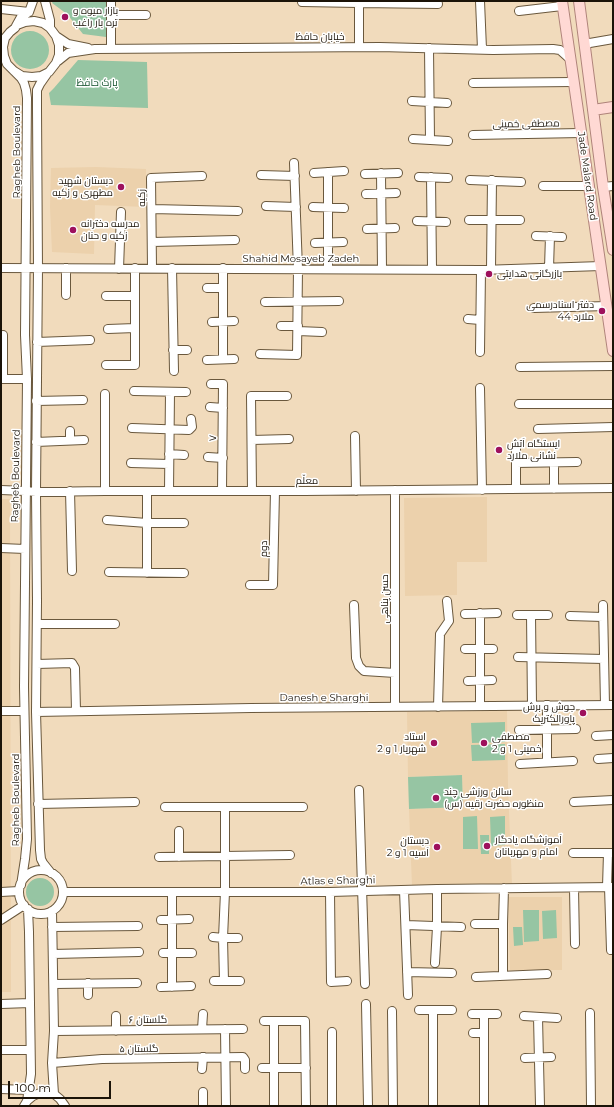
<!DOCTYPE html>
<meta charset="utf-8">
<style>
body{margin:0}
#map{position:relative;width:614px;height:1107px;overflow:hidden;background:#f1dbbc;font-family:Montserrat,sans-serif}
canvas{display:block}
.frame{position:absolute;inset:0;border:2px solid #1b1308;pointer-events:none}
.scale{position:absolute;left:8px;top:1081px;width:103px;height:18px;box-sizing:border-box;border:2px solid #1b1308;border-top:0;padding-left:5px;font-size:12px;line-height:14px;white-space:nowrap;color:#1b1308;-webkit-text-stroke:3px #fff;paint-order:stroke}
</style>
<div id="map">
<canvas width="614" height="1107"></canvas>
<div class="frame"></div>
<div class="scale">100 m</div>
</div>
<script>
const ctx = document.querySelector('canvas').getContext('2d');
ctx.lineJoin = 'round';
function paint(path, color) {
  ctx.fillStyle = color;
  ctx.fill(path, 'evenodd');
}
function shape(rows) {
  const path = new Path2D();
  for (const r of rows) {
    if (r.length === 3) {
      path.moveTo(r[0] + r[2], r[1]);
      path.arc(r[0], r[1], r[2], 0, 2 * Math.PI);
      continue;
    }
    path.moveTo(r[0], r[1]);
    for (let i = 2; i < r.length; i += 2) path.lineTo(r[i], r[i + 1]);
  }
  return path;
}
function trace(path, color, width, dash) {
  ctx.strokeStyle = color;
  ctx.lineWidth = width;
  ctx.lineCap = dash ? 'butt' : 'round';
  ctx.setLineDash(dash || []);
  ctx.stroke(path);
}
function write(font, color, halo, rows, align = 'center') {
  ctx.font = font + ' Montserrat,Cairo,sans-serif';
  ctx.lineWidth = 3;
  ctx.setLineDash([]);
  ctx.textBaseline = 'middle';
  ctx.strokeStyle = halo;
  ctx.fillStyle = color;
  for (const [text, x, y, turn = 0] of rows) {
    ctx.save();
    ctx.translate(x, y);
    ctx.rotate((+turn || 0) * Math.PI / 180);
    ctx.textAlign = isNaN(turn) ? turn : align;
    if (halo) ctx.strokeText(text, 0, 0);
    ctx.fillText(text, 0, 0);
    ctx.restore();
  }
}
const built = shape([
 [96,167,146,169,146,207,95,205,94,254,52,252,50,207,51,168],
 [487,497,487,562,457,562,457,595,405,596,404,498],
 [1,499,10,499,11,992,1,992],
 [507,711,508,787,512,885,412,886,409,809,463,807,462,775,408,777,407,712],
 [508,897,562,897,562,970,510,970]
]);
const green = shape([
 [53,1,106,1,106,37,83,34,67,14,52,3],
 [30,50,19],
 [78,60,147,62,148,108,51,105,49,93,54,88],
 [505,722,505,742,472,743,471,723],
 [505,744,505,760,472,761,471,745],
 [462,775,463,807,409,809,408,777],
 [477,816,478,849,463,849,463,817],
 [505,816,505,845,491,846,490,817],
 [480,835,489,835,489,854,481,854],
 [40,892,14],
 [523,910,539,910,539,941,524,942],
 [556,910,557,938,543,939,542,911],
 [513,927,522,927,523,945,514,946]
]);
const minor = shape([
 [45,1,50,20,50,28],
 [480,1,482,49],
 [302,2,359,3,438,4],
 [1,9,29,12],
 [519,11,562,6],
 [111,15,146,15],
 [16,26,21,17,29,12,33,1],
 [56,36,68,44,88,48],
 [584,44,613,39],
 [359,47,359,1],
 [429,48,430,140],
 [111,49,111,1],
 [58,61,68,53,95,49,380,47,493,50,553,49,560,50,570,59],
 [14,71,22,76,32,77,41,76,49,72,56,63,59,55,59,45,56,36,50,28,43,23,34,21,25,22,17,25,15,28,10,32,5,38,3,47,4,56,7,64,21,78,24,83,26,90,27,98,25,335,27,379,24,687,27,839,25,859,21,885],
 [47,74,40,84,37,90,37,109,38,268,36,492,37,601,36,712,40,850,41,859,43,863,51,873],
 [473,83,573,82],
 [412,101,447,103],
 [473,135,581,133],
 [413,139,448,141],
 [328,172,328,269],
 [314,173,344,171],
 [381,173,382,269],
 [365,174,398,173],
 [261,175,295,176],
 [419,177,448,178],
 [431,177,432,269],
 [470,180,521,182],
 [543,186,589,186],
 [603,187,613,186],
 [366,194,396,193],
 [266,206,296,207],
 [313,207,344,208],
 [152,209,238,211],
 [469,220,520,220],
 [417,221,446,222],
 [367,229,395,228],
 [536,236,562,237],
 [152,242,235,240],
 [315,243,343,242],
 [1,268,481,270,601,266],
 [66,268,66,295],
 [152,268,151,178,202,176],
 [172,268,174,371],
 [223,268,223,359],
 [549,268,550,236],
 [119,269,121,212],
 [491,269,492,180],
 [207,288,223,288],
 [106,296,135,296],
 [265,302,339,301],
 [534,308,607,306],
 [468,319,480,320],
 [212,322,234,321],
 [281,326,298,326],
 [108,329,135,328],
 [298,331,322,332],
 [37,342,90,340],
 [173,350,187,350],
 [480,352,481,270],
 [260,354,297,355,298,269,294,163],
 [207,360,234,359],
 [106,365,135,365,135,268],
 [520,367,613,366],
 [1,379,27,379],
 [3,379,3,335],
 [211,384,223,384,222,491],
 [480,388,482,490],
 [134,391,186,392],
 [36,401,83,400],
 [519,404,613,404],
 [210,407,223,408],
 [132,428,189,430,192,427,191,419],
 [538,429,613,427],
 [355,436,356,491],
 [70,440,70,431],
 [252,440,289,439],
 [36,442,84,440],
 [169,454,184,455],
 [208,457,223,458],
 [131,463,169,464],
 [516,463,577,462],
 [516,489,516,445],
 [554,489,554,463],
 [1,490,25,491,36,492,105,491,304,491,613,488],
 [395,490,395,707],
 [70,491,72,571],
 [105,491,105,394],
 [169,491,170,392],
 [252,491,251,396,287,396],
 [107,520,147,523,184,523],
 [1,548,25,549],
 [109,572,184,573],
 [147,573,147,491],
 [250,585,273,585,275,491],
 [354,605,356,658,359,666,364,671,395,673],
 [603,605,605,705],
 [465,614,497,613],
 [517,615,548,615],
 [531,615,532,705],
 [570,616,603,617],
 [37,624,115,624],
 [465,649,493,649],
 [518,657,604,659],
 [37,664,72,663,75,668,76,711],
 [468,681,492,680],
 [547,705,547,762],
 [480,706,480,613],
 [438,707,440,634,449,621,447,601],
 [1,711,24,711],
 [36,712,251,708,613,705],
 [519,730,576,729],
 [596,736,613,735],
 [598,759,613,758],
 [520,764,573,761],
 [359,790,365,984],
 [574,802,613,800],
 [38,804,135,802],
 [165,807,303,807],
 [179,831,179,857],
 [573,853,613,853],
 [159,857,290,855],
 [41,892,22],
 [607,887,608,853],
 [609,887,611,950],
 [574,888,575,944],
 [404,890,408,995],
 [1,892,19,891],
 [63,892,330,892,437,889,613,887],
 [172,892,172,987],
 [330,892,331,982,347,981],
 [52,911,54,1031,52,1063,54,1094],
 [1,920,24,905],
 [161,920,189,919],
 [475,924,503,924],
 [406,925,461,927],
 [52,927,138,926],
 [213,937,223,938,238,938],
 [163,953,192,953],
 [53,954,139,952],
 [435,963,437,927,437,889],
 [407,972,452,973],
 [503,976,503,924,504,888],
 [476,977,547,974],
 [214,981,240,981],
 [224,981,223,938,225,892,225,807],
 [54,984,137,983],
 [161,987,191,986],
 [88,995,88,983],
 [1,1004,30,1003],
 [366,1004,368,1106],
 [419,1010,452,1010],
 [433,1010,433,1106],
 [392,1011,393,1106],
 [590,1013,591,1106],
 [472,1014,497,1014],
 [524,1016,557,1018],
 [538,1017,540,1106],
 [264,1021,305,1021,306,1106],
 [274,1021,274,1106],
 [202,1029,203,1014],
 [225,1029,226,1106],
 [54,1031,243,1029],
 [116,1031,116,1016],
 [473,1033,484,1033],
 [1,1050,30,1050],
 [525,1058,551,1057],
 [52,1063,102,1059,243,1057,245,1060,245,1069],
 [262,1068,306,1068],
 [202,1069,203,1057],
 [1,1089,28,1090],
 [27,1101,31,1074,29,932,28,909],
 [24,1106,27,1101,33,1096,40,1093,47,1093,54,1094,60,1099,65,1106],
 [203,1106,203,1092],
 [332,1106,332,1032],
 [484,1106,484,1014]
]);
const major = shape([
 [562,1,613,351],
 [579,1,603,187,613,250],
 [593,110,613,107]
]);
const markers = [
 [65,17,4,"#9e115d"],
 [121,187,4,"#9e115d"],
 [73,230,4,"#9e115d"],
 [489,274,4,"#9e115d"],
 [602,311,4,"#9e115d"],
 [499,450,4,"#9e115d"],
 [583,713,4,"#9e115d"],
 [434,743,4,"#9e115d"],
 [484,743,4,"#9e115d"],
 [436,798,4,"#9e115d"],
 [487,846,4,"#9e115d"],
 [437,847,4,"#9e115d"]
];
const poiNames = [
 ["بازار میوه و",73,11],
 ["تره بار راغب",73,23],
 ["دبستان شهید",113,181,"right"],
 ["مطهری و زکیه",113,193,"right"],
 ["مدرسه دخترانه",81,224],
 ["زکیه و حنان",81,236],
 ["بازرگانی هدایتی",497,274],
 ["دفتر اسنادرسمی",594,305,"right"],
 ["44 ملارد",594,317,"right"],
 ["ایستگاه آتش",507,444],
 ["نشانی ملارد",507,456],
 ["جوش و برش",575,707,"right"],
 ["پاورالکتریک",575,719,"right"],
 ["استاد",426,737,"right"],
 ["شهریار 1 و 2",426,749,"right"],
 ["مصطفی",492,737],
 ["خمینی 1 و 2",492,749],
 ["سالن ورزشی چند",444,792],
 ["منظوره حضرت رقیه (س)",444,804],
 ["آموزشگاه یادگار",495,840],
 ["امام و مهربانان",495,852],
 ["دبستان",429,841,"right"],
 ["آسیه 1 و 2",429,853,"right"]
];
const streetNames = [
 ["خیابان حافظ",320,37],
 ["مصطفی خمینی",526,124,-1],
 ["Ragheb Boulevard",17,152,-90],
 ["Jade Malard Road",587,176,82],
 ["زکیه",142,198,-90],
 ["Shahid Mosayeb Zadeh",301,259],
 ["۷",213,438,-89],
 ["Ragheb Boulevard",16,476,-89],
 ["معلّم",307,481],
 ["دوم",264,549,-89],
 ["حسن پناهی",385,599,-90],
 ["Danesh e Sharghi",324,698],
 ["Ragheb Boulevard",16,800,-90],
 ["Atlas e Sharghi",338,881,-1],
 ["گلستان ۶",148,1020,-1],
 ["گلستان ۵",139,1049,-1]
];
const parkNames = [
 ["پارک حافظ",97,83]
];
paint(built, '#ecd1ac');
paint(green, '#96c5a3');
trace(minor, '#6a583d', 10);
trace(major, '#af837a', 12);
trace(minor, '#fff', 8);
trace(major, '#ffd9d4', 10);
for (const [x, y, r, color] of markers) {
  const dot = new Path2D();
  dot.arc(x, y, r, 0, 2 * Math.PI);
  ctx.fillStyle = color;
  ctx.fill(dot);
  trace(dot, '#fff', 1.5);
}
write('10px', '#1b1308', '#fff', poiNames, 'left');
write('10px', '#1b1308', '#fff', streetNames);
write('10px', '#14522d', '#fff', parkNames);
</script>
